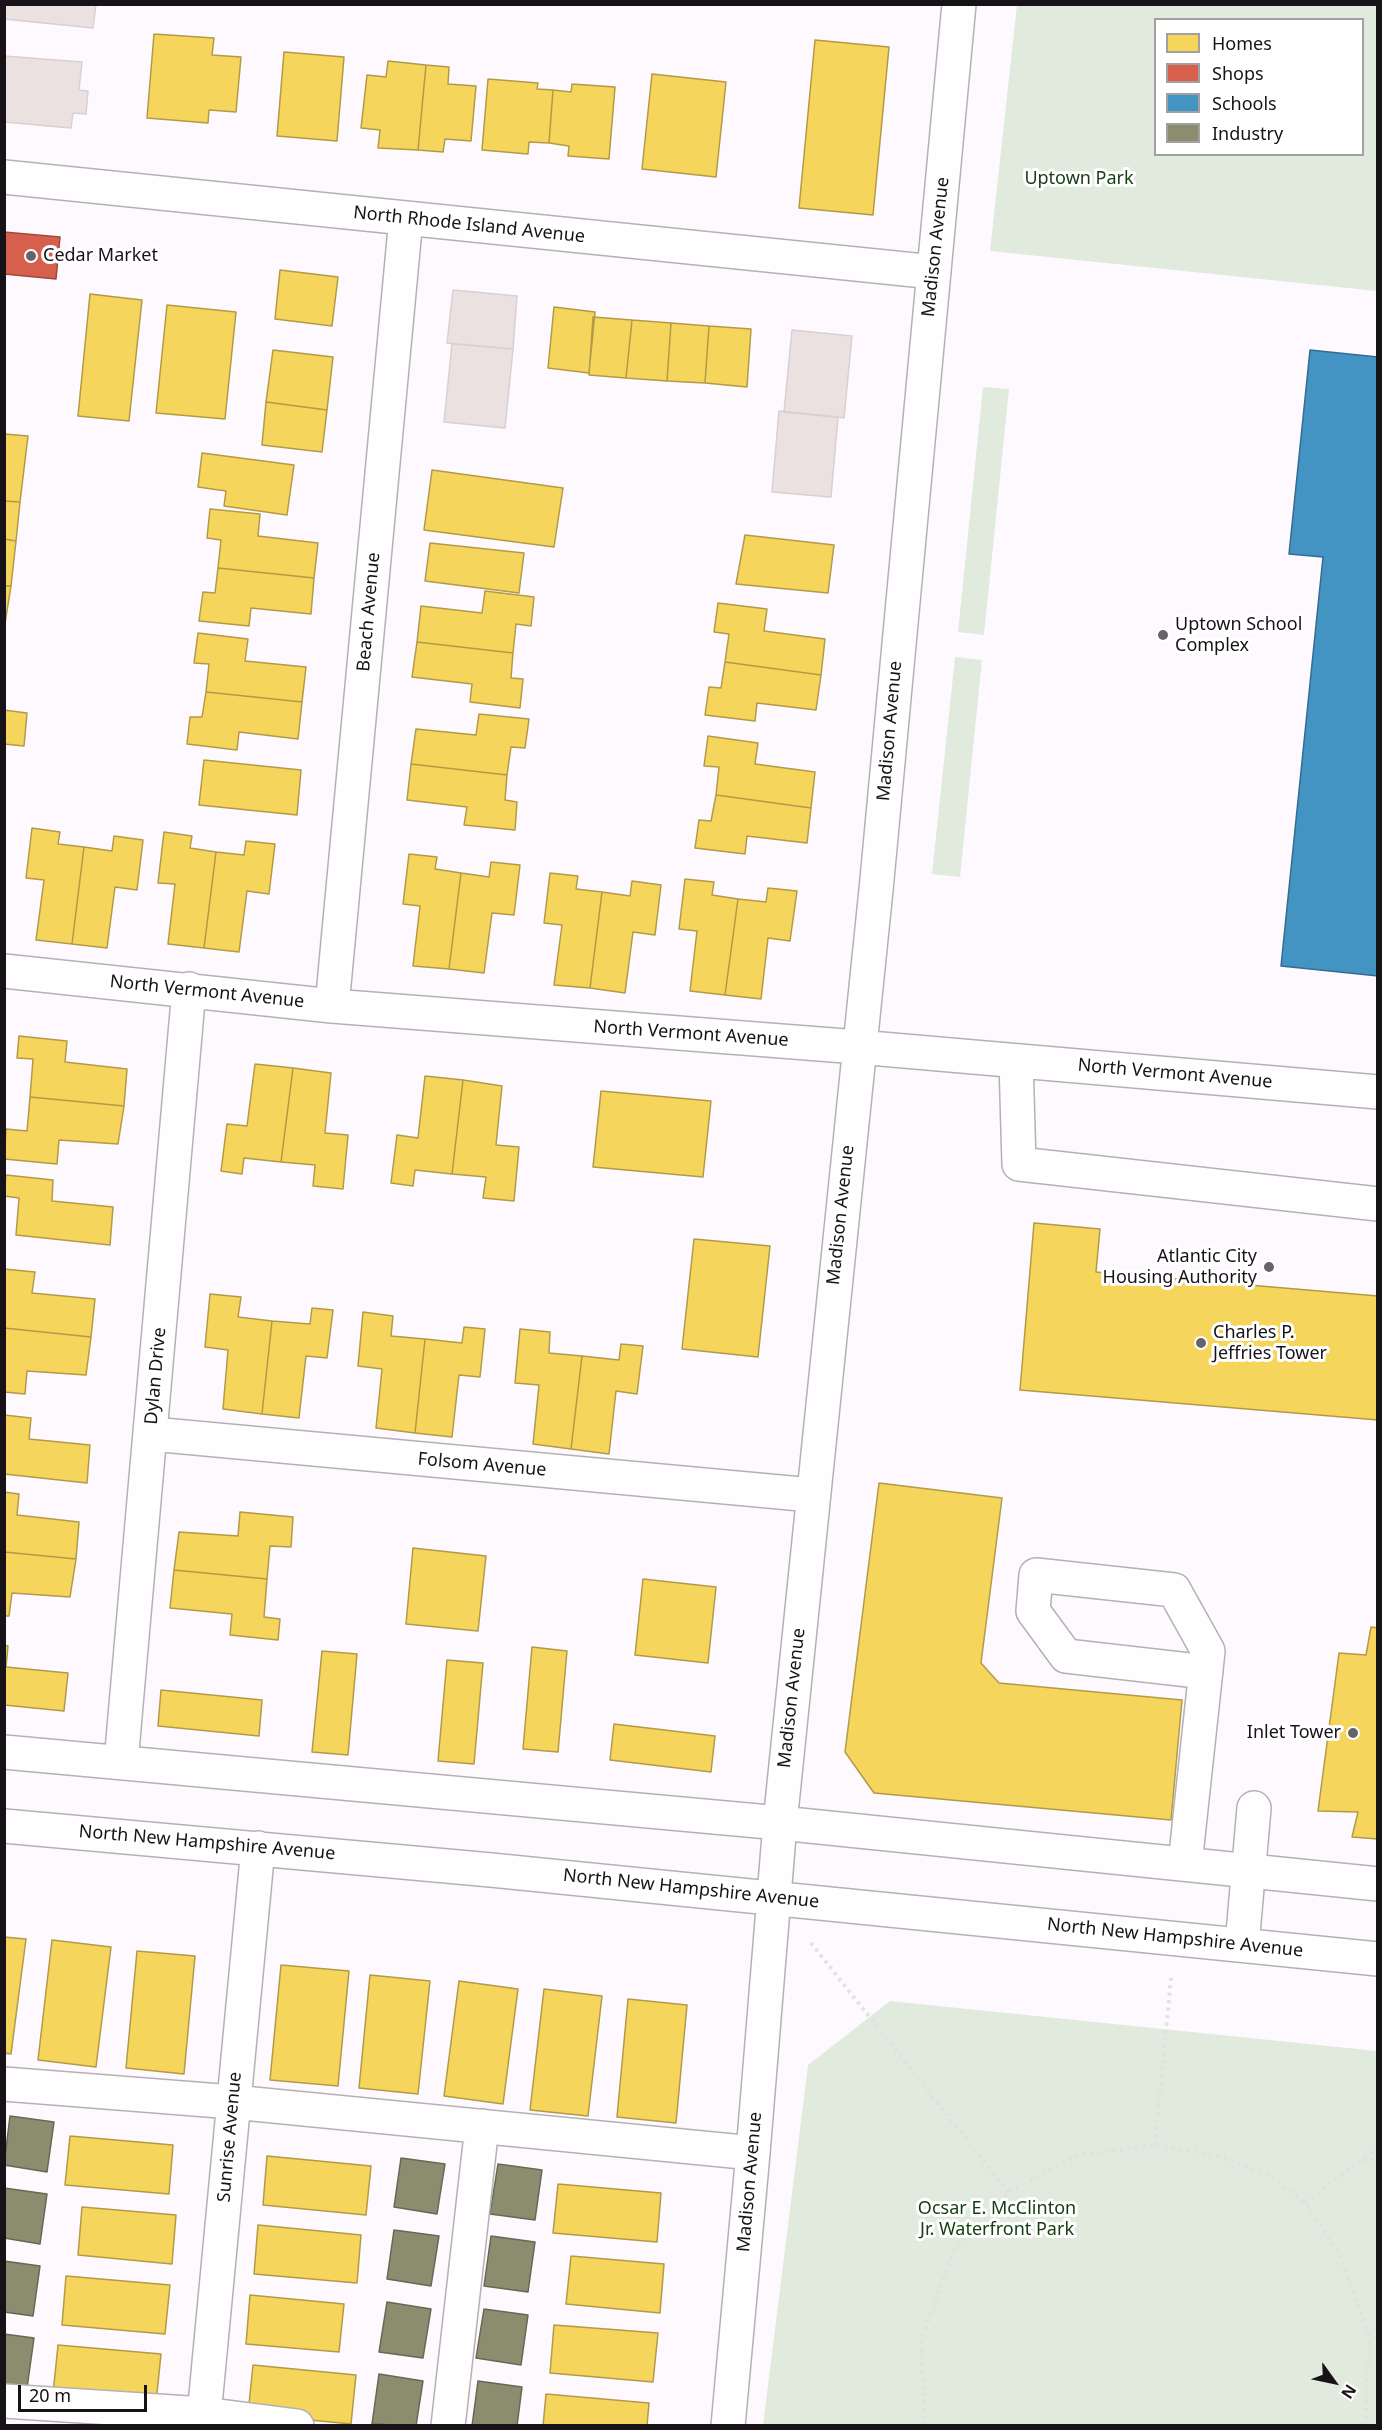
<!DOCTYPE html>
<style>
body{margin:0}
#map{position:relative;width:1382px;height:2430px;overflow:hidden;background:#fef9fe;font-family:"Noto Sans",sans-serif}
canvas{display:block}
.frame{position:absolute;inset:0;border:6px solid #171218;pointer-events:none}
.legend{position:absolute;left:1154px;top:18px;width:210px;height:138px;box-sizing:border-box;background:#fff;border:2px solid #a2a0a3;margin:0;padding:8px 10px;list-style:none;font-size:18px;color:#171218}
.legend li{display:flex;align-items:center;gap:12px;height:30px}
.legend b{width:30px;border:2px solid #a2a0a3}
.north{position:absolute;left:1304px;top:2352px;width:60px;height:60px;-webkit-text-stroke:4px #fff;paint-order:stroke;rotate:123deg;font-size:16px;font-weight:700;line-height:24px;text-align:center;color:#171218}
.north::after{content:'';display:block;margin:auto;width:21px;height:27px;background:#171218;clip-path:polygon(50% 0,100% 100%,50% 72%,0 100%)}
.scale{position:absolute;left:18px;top:2385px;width:129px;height:27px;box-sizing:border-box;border:3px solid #171218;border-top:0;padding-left:8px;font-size:18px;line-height:21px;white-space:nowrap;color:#171218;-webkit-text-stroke:4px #fff;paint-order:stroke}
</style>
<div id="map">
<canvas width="1382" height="2430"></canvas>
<div class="frame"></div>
<ul class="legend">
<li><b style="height:16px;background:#f6d55c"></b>Homes</li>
<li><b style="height:16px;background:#d6604d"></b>Shops</li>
<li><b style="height:16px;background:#4393c3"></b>Schools</li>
<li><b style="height:16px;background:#8c8c6e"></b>Industry</li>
</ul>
<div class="north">N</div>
<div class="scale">20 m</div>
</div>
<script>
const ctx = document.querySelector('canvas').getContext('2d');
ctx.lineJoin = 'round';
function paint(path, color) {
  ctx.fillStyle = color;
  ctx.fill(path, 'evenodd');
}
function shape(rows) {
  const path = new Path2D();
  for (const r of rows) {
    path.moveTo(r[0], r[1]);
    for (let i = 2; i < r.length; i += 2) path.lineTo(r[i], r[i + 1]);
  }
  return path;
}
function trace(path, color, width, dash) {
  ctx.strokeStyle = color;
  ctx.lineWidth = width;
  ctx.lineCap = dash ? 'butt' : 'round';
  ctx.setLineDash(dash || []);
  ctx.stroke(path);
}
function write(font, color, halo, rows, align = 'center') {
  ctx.font = font + ' "Noto Sans",sans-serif';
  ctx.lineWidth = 6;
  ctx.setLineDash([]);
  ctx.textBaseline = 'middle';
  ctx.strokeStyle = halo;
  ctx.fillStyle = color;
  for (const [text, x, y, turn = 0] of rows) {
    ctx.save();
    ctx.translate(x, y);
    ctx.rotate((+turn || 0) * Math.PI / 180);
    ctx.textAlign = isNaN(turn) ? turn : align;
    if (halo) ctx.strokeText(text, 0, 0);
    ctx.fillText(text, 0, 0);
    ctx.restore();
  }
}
const green = shape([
 [1017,5,1377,5,1377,291,990,251],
 [1156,20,1362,20,1362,154,1156,154],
 [983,387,1009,389,984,635,958,632],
 [955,657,982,660,960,877,932,874],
 [890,2001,1377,2051,1377,2425,763,2425,808,2065]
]);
const homes = shape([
 [154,34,214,38,212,55,241,57,236,112,209,110,208,123,147,118,154,34],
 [815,40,889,47,873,215,799,208,815,40],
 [284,52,344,57,337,141,277,136,284,52],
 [388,61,426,65,418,150,378,148,380,130,361,128,367,75,386,77,388,61],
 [426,65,449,67,448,84,476,86,471,141,445,139,443,152,418,150,426,65],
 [652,74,726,82,716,177,642,169,652,74],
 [488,79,538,83,537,89,553,90,549,143,529,142,528,154,482,150,488,79],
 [572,84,615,87,609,159,568,156,569,146,549,143,553,90,571,92,572,84],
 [280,270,338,277,332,326,275,319,280,270],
 [90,294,142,300,129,421,78,416,90,294],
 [167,305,236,312,225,419,156,413,167,305],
 [554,307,595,312,589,373,548,368,554,307],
 [593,317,632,320,626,378,589,375,593,317],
 [632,320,671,323,667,381,626,378,632,320],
 [671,323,709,326,705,383,667,381,671,323],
 [709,326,751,329,747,387,705,383,709,326],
 [273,350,333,357,327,410,266,402,273,350],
 [266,402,327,410,322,452,262,445,266,402],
 [4,434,28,436,20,502,4,501,4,434],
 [202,453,294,465,287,515,224,506,226,491,198,487,202,453],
 [432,470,563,488,554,547,424,530,432,470],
 [4,501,20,502,16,541,4,539,4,501],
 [210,509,260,514,258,536,318,543,314,578,218,568,221,540,207,538,210,509],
 [745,535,834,545,828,593,736,584,745,535],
 [4,539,16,541,11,586,4,586,4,539],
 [430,543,524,553,519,593,425,581,430,543],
 [218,568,314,578,311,614,251,608,249,626,199,621,203,592,215,593,218,568],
 [4,586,11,586,4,630,4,586],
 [485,591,534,597,531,626,516,624,513,653,417,642,421,606,482,613,485,591],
 [718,603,767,609,764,631,825,639,821,675,725,662,729,634,714,632,718,603],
 [198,633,248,639,245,661,306,667,302,702,206,692,209,664,194,663,198,633],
 [417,642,513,653,511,678,523,679,520,708,470,702,472,684,412,677,417,642],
 [725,662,821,675,816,710,757,703,755,721,705,715,709,687,721,688,725,662],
 [206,692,302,702,298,739,239,732,237,750,187,744,190,717,202,717,206,692],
 [4,710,27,713,24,746,4,744,4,710],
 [479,714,529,719,525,748,511,747,507,775,411,764,416,729,476,735,479,714],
 [708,736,758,743,755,764,815,772,811,808,716,795,719,767,704,766,708,736],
 [204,760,301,770,297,815,199,805,204,760],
 [411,764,507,775,505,800,517,802,515,830,464,825,467,807,407,800,411,764],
 [716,795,811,808,807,843,747,836,745,854,695,848,699,820,711,821,716,795],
 [32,828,60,832,58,844,84,847,72,944,36,940,44,880,26,878,32,828],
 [164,832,192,836,190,848,216,852,204,948,168,944,175,884,158,883,164,832],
 [114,836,143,840,137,890,115,887,107,948,72,944,84,847,112,851,114,836],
 [246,841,275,844,269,894,247,891,239,952,204,948,216,852,244,855,246,841],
 [409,854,437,857,435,869,461,873,449,969,413,966,420,906,403,904,409,854],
 [491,862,520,865,514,915,492,913,484,973,449,969,461,873,489,877,491,862],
 [550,873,578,876,576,889,602,892,590,988,554,985,562,925,544,923,550,873],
 [685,879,714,882,712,895,738,899,725,995,690,991,697,931,679,929,685,879],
 [632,881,661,885,655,935,633,932,625,993,590,988,602,892,630,896,632,881],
 [768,888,797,891,790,941,768,938,761,999,725,995,738,899,766,902,768,888],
 [19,1036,67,1041,65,1062,127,1069,124,1106,30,1097,33,1059,17,1058,19,1036],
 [255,1064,293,1068,281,1162,244,1158,242,1174,221,1171,227,1124,247,1126,255,1064],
 [293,1068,331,1073,325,1133,348,1135,343,1189,313,1186,315,1165,281,1162,293,1068],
 [425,1076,463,1080,452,1174,415,1170,413,1186,391,1183,397,1135,418,1138,425,1076],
 [463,1080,502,1086,496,1145,519,1147,514,1201,483,1198,486,1177,452,1174,463,1080],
 [601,1091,711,1101,703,1177,593,1167,601,1091],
 [30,1097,124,1106,118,1144,59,1140,57,1164,4,1159,6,1129,27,1131,30,1097],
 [6,1175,53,1180,52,1201,113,1207,110,1245,16,1235,19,1198,4,1196,6,1175],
 [1034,1223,1100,1229,1096,1272,1378,1296,1378,1420,1020,1390,1034,1223],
 [694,1239,770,1246,758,1357,682,1349,694,1239],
 [4,1269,35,1272,32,1293,95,1299,91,1337,4,1328,4,1269],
 [210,1294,241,1297,238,1317,272,1321,262,1414,223,1409,228,1350,205,1347,210,1294],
 [312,1308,333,1310,327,1358,306,1356,299,1418,262,1414,272,1321,310,1324,312,1308],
 [363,1312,393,1316,391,1336,425,1339,415,1433,376,1428,382,1369,358,1366,363,1312],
 [464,1327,485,1329,480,1377,459,1375,452,1437,415,1433,425,1339,462,1343,464,1327],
 [4,1328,91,1337,86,1375,27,1371,25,1394,4,1392,4,1328],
 [520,1329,550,1332,549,1353,582,1356,571,1449,533,1444,539,1385,515,1383,520,1329],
 [621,1344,643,1346,637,1394,616,1391,609,1454,571,1449,582,1356,619,1360,621,1344],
 [4,1415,31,1418,29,1439,90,1445,87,1483,4,1474,4,1415],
 [879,1483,1002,1498,981,1663,999,1683,1182,1700,1171,1820,874,1793,845,1752,879,1483],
 [4,1492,19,1494,17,1515,79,1522,76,1559,4,1552,4,1492],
 [240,1512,293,1517,291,1547,270,1546,267,1579,174,1570,179,1532,238,1536,240,1512],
 [413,1548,486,1556,478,1631,406,1624,413,1548],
 [4,1552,76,1559,70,1597,12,1593,9,1616,4,1616,4,1552],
 [174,1570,267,1579,264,1617,280,1619,278,1640,230,1635,232,1614,170,1608,174,1570],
 [643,1579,716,1587,708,1663,635,1655,643,1579],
 [1371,1627,1378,1628,1378,1839,1352,1837,1358,1812,1318,1811,1339,1653,1366,1655,1371,1627],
 [4,1645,8,1646,6,1667,68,1673,64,1711,4,1705,4,1645],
 [532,1647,567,1651,558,1752,523,1749,532,1647],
 [322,1651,357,1654,348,1755,312,1752,322,1651],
 [447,1660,483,1663,474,1764,438,1761,447,1660],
 [161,1690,262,1700,259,1736,158,1726,161,1690],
 [614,1724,715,1736,711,1772,610,1760,614,1724],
 [4,1937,26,1939,11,2054,4,2053,4,1937],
 [52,1940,111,1947,96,2067,38,2060,52,1940],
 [137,1951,195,1956,184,2074,126,2068,137,1951],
 [281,1965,349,1971,338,2086,270,2080,281,1965],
 [370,1975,430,1981,418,2094,359,2088,370,1975],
 [459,1981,518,1989,503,2104,444,2096,459,1981],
 [544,1989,602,1996,588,2116,530,2110,544,1989],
 [628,1999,687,2005,676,2123,617,2117,628,1999],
 [70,2136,173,2145,169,2194,65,2185,70,2136],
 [267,2156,371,2166,366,2215,263,2205,267,2156],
 [558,2184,661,2193,657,2242,553,2233,558,2184],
 [82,2207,176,2215,172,2264,78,2255,82,2207],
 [258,2225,361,2235,357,2283,254,2274,258,2225],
 [571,2256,664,2264,660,2313,566,2304,571,2256],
 [66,2276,170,2285,165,2334,62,2325,66,2276],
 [250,2295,344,2304,339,2352,246,2344,250,2295],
 [554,2325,658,2333,653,2382,550,2373,554,2325],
 [58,2345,161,2354,156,2403,53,2394,58,2345],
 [253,2365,356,2375,351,2424,248,2414,253,2365],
 [546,2394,649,2403,647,2426,543,2426,546,2394]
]);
const shops = shape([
 [4,232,60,237,56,279,4,274,4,232]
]);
const schools = shape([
 [1310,350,1378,357,1378,976,1281,966,1323,557,1289,554,1310,350]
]);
const industry = shape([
 [10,2116,54,2122,47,2172,4,2165,10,2116],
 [401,2158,445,2164,437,2214,394,2207,401,2158],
 [498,2164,542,2170,535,2220,490,2214,498,2164],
 [4,2188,47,2194,40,2244,4,2238,4,2188],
 [394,2230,439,2236,431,2286,387,2279,394,2230],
 [491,2236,535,2242,528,2292,484,2286,491,2236],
 [4,2261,40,2266,33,2316,4,2312,4,2261],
 [387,2302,431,2309,423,2358,379,2352,387,2302],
 [484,2309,528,2315,521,2365,476,2358,484,2309],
 [4,2334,34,2338,27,2388,4,2385,4,2334],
 [379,2374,423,2381,416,2426,372,2424,379,2374],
 [478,2381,522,2387,517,2426,472,2426,478,2381]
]);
const building = shape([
 [4,4,96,4,93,28,4,19,4,4],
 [4,56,82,62,79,90,88,91,86,114,73,113,71,128,4,122,4,56],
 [453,290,517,296,513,349,447,343,453,290],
 [792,330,852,336,844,418,784,412,792,330],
 [452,344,513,349,505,428,444,422,452,344],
 [779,411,838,417,831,497,772,492,779,411]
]);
const path = shape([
 [811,1943,1008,2192],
 [1155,2145,1171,1978],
 [1363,2161,1378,2159],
 [1305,2203,1378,2147],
 [925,2426,921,2340,954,2251,1008,2192,1078,2155,1155,2145,1218,2156,1268,2174,1305,2203,1339,2253,1369,2336,1366,2418,1364,2426]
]);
const minor = shape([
 [4,177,934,272],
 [4,971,332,1006,858,1047,1378,1092],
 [332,1006,406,218],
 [1016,1061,1019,1164,1378,1204],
 [152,1434,812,1495],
 [4,1752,780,1823,1378,1884],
 [121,1762,189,989],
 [4,1826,491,1870,1378,1959],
 [1185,1864,1208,1651,1174,1590,1036,1575,1033,1611,1066,1656,1206,1672],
 [1242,1945,1254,1808],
 [4,2084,233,2102,753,2153],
 [4,2401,204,2414,297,2426],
 [203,2426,258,1848],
 [448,2426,482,2126],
 [728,2426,753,2153,780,1823,876,890,959,4]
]);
const markers = [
 [31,256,6,"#686368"],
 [1163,635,6,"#686368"],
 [1269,1267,6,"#686368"],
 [1201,1343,6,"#686368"],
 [1353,1733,6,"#686368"]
];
const parkNames = [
 ["Uptown Park",1079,179],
 ["Ocsar E. McClinton",997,2209],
 ["Jr. Waterfront Park",997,2230]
];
const streetNames = [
 ["North Rhode Island Avenue",469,225,6],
 ["Madison Avenue",936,247,-84],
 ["Beach Avenue",369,612,-85],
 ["Madison Avenue",890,731,-85],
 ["North Vermont Avenue",207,992,6],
 ["North Vermont Avenue",691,1034,4],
 ["North Vermont Avenue",1175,1074,5],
 ["Madison Avenue",841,1215,-84],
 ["Dylan Drive",156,1376,-85],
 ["Folsom Avenue",482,1465,5],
 ["Madison Avenue",792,1698,-84],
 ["North New Hampshire Avenue",207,1843,5],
 ["North New Hampshire Avenue",691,1889,6],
 ["North New Hampshire Avenue",1175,1938,6],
 ["Sunrise Avenue",230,2137,-85],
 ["Madison Avenue",750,2182,-85]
];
const poiNames = [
 ["Cedar Market",43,256],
 ["Uptown School",1175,625],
 ["Complex",1175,646],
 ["Atlantic City",1257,1257,"right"],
 ["Housing Authority",1257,1278,"right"],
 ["Charles P.",1213,1333],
 ["Jeffries Tower",1213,1354],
 ["Inlet Tower",1341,1733,"right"]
];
paint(green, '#e0ebde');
paint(homes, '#f6d55c');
trace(homes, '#b39a48', 1.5);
paint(shops, '#d6604d');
trace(shops, '#9d493d', 1.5);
paint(schools, '#4393c3');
trace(schools, '#366c90', 1.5);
paint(industry, '#8c8c6e');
trace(industry, '#696754', 1.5);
paint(building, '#ece1e1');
trace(building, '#d8d0d1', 1.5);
trace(minor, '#b5b0b5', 36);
trace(path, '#e2e0e2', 4, [3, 4.5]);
trace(minor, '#fffeff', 33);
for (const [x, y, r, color] of markers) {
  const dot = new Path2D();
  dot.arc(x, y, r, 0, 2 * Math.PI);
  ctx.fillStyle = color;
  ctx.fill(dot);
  trace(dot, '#fff', 2);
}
write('18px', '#174012', '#fff', parkNames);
write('18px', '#171218', '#fff', streetNames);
write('18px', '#171218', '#fff', poiNames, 'left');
</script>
